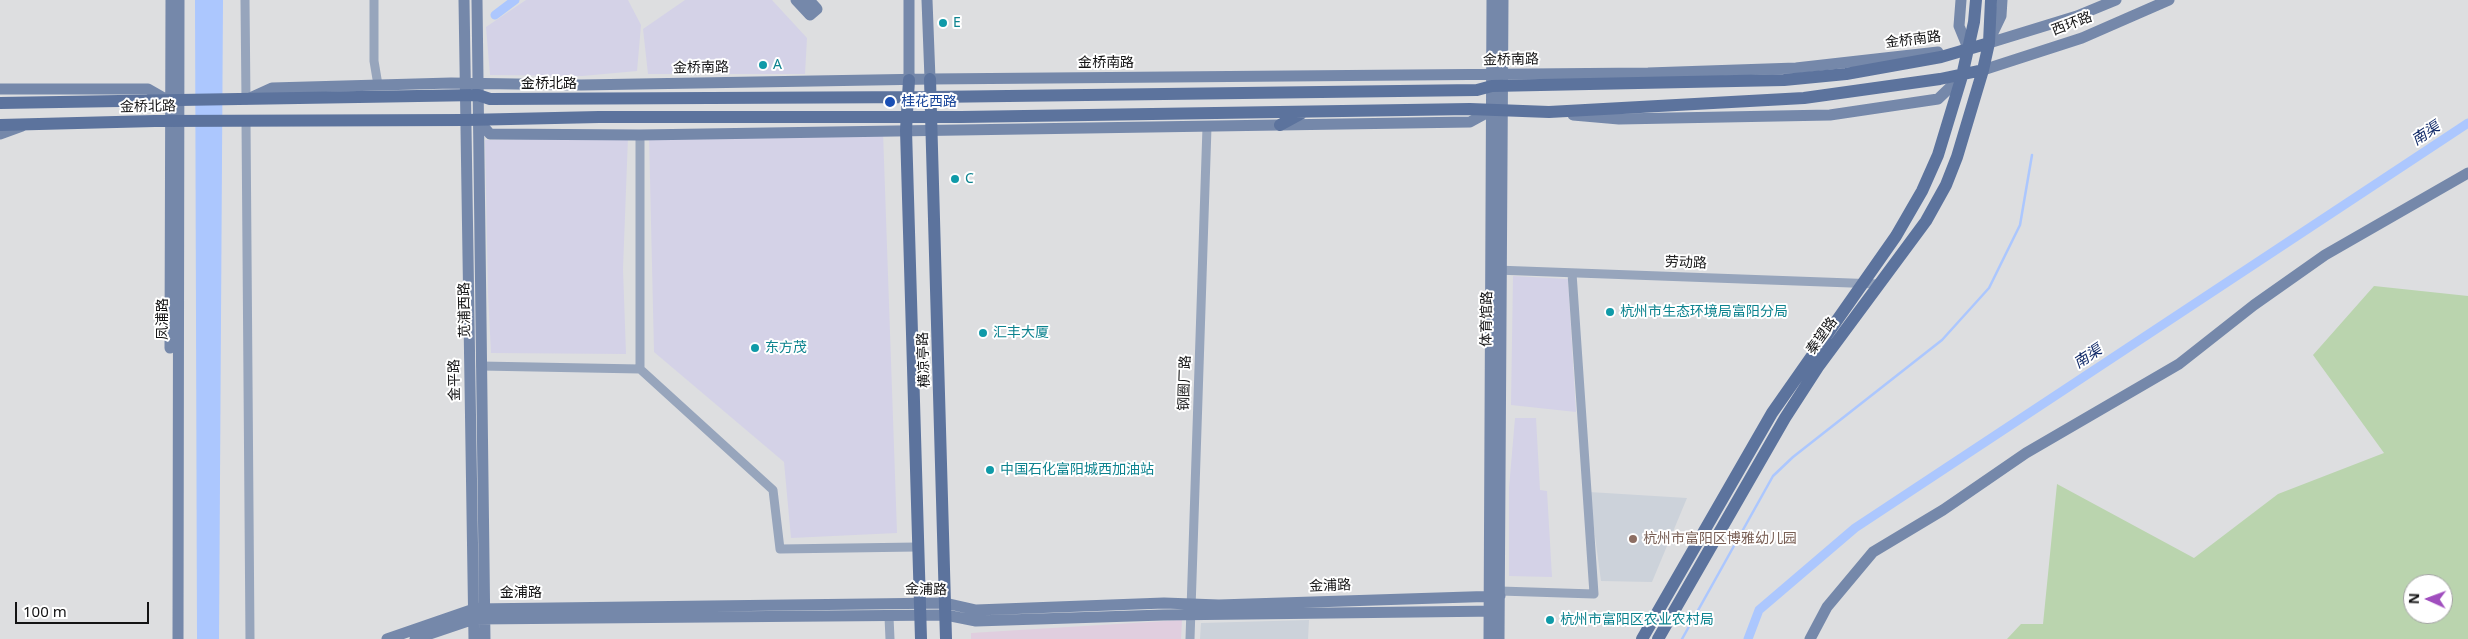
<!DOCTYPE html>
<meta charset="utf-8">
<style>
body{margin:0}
#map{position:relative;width:2468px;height:639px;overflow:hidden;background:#dddee0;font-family:"Noto Sans",sans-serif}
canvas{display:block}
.north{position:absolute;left:2403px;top:574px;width:50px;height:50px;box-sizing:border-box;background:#fff;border:1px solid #a1a1a1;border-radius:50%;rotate:272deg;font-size:14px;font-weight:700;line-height:20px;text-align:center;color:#131314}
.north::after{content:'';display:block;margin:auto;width:18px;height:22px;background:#a04ebe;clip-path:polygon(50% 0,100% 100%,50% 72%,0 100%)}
.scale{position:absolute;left:15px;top:602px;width:134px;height:22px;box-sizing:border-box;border:2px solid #131314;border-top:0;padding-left:6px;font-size:15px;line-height:18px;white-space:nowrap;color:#131314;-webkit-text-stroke:4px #fff;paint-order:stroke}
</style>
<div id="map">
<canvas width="2468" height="639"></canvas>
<div class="north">N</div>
<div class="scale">100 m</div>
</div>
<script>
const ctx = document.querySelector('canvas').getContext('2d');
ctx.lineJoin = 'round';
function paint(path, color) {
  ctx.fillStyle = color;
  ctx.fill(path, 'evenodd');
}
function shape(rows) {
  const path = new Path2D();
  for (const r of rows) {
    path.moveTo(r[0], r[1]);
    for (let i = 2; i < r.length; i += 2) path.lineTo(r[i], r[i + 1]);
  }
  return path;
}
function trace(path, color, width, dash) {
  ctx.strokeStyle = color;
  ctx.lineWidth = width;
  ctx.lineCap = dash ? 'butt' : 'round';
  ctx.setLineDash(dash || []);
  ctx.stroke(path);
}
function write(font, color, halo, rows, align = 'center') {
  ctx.font = font + ' "Noto Sans","Noto Sans SC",sans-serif';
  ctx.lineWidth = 4;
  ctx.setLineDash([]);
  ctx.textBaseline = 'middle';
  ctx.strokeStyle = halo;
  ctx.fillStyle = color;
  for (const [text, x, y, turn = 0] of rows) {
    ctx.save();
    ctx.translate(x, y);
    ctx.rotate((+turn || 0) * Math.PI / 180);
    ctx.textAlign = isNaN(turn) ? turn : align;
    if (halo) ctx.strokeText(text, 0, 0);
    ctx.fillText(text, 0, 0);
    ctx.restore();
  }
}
const commercial = shape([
 [526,0,628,0,641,25,637,71,582,76,490,75,486,27],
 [685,0,772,0,807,38,805,74,648,74,643,29],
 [883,132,897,533,791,538,784,462,654,352,649,135],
 [628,137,623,269,626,354,491,353,488,294,485,140],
 [1513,276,1568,279,1576,412,1511,405],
 [1515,418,1536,418,1540,490,1547,491,1552,577,1509,576,1509,488]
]);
const built = shape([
 [1589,492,1687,498,1652,582,1601,581],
 [1309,620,1308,639,1200,639,1201,623]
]);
const medical = shape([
 [1182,620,1181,639,971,639,971,633]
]);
const green = shape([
 [2374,286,2468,296,2468,639,2007,639,2021,624,2043,624,2057,484,2194,558,2278,494,2384,453,2313,355],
 [2413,584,2443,584,2443,614,2413,614]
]);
const water = shape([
 [195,0,223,0,219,639,197,639]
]);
const stream = shape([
 [1682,639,1773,476,1793,457,1942,340,1989,288,2020,225,2032,155]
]);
const canal = shape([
 [495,15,515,0],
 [1748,639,1759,610,1855,528,2468,123]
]);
const street = shape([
 [245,0,246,100],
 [374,0,374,61,378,85],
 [246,121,250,639],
 [1496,270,1878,284],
 [481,366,640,369,773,490,780,549,917,547],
 [640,369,640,135],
 [1500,591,1594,594,1572,273],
 [889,617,890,639],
 [1190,639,1207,127]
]);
const secondary = shape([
 [464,0,474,639],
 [477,0,485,639],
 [796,0,810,15,817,9,809,0],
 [927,0,930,79],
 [1961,0,1959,26,1968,48,1964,49],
 [1990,39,2001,16,2002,0],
 [1989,43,2077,16,2116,0],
 [1983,70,2082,38,2169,0],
 [909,80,909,0],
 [0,89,148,89,169,101],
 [250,98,272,88,451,83,581,85,930,79,1648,73,1796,68,1938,52],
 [1573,115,1619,119,1830,115,1938,99,1962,76],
 [478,120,490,134,640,135,1470,122,1492,110],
 [0,134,22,126],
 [170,348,171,0],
 [178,639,179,0],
 [387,639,474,609,945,603,976,610,1164,603,1219,605,1500,596],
 [415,639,474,619,946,615,976,621,1163,615,1499,611],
 [1489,639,1492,0],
 [1499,639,1503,0],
 [1810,639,1827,607,1873,552,1943,510,2026,453,2179,364,2254,305,2325,255,2468,173]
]);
const primary = shape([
 [930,79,946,639],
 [909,80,906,130,921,639],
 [0,103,478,95,490,99,930,97,1477,90,1492,86,1784,80,1846,74,1941,57,1989,43],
 [0,125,155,121,466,120,599,117,961,117,1470,109,1549,112,1804,98,1940,79,1983,70],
 [1280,125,1302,113],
 [1642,639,1772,413,1896,236,1922,191,1938,155,1962,76,1974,22,1976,0],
 [1658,639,1785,418,1818,367,1926,221,1946,185,1957,157,1983,70,1989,43,1991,0]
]);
const markers = [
 [943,23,5,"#0f9aa8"],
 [763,65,5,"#0f9aa8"],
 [890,102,6,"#1a4fb4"],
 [955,179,5,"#0f9aa8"],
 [1610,312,5,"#0f9aa8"],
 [983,333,5,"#0f9aa8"],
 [755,348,5,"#0f9aa8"],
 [990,470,5,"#0f9aa8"],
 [1633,539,5,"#8d6e63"],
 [1550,620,5,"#0f9aa8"]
];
const cultureNames = [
 ["E",953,23],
 ["A",773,65],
 ["C",965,179],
 ["杭州市生态环境局富阳分局",1620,312],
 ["汇丰大厦",993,333],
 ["东方茂",765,348],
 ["中国石化富阳城西加油站",1000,470],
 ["杭州市富阳区农业农村局",1560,620]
];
const streetNames = [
 ["西环路",2072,24,-21],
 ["金桥南路",1913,40,-7],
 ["金桥南路",1511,60,-1],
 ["金桥南路",1106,63],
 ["金桥南路",701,68,-1],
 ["金桥北路",549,84],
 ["金桥北路",148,107,-1],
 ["劳动路",1686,263,2],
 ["苋浦西路",465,310,-91],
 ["凤浦路",163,319,-90],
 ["体育馆路",1487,319,-89],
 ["秦望路",1822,336,-54],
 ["横凉亭路",924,360,-92],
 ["金平路",455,380,-91],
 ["钢圈厂路",1185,383,-88],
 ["金浦路",1330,586,-2],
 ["金浦路",926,590,1],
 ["金浦路",521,593]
];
const transitNames = [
 ["桂花西路",901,102]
];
const educationNames = [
 ["杭州市富阳区博雅幼儿园",1643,539]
];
const waterNames = [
 ["南渠",2426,134,-33],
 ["南渠",2088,357,-33]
];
paint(commercial, '#d4d2e7');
paint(built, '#ccd2da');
paint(medical, '#e0cedf');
paint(green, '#bad4ae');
paint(water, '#acc7fe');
trace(stream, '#acc7fe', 2.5);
trace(canal, '#acc7fe', 9);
trace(street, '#97a5bc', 9);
trace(secondary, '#7588aa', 11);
trace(primary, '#5c739d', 12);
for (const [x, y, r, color] of markers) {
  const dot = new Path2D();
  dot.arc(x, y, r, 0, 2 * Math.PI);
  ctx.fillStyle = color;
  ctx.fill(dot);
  trace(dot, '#fff', 2);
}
write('14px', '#0d838f', '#fff', cultureNames, 'left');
write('14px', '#131314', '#fff', streetNames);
write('14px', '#164399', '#fff', transitNames, 'left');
write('14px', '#785e54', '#fff', educationNames, 'left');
write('italic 15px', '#122b69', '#fff', waterNames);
</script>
